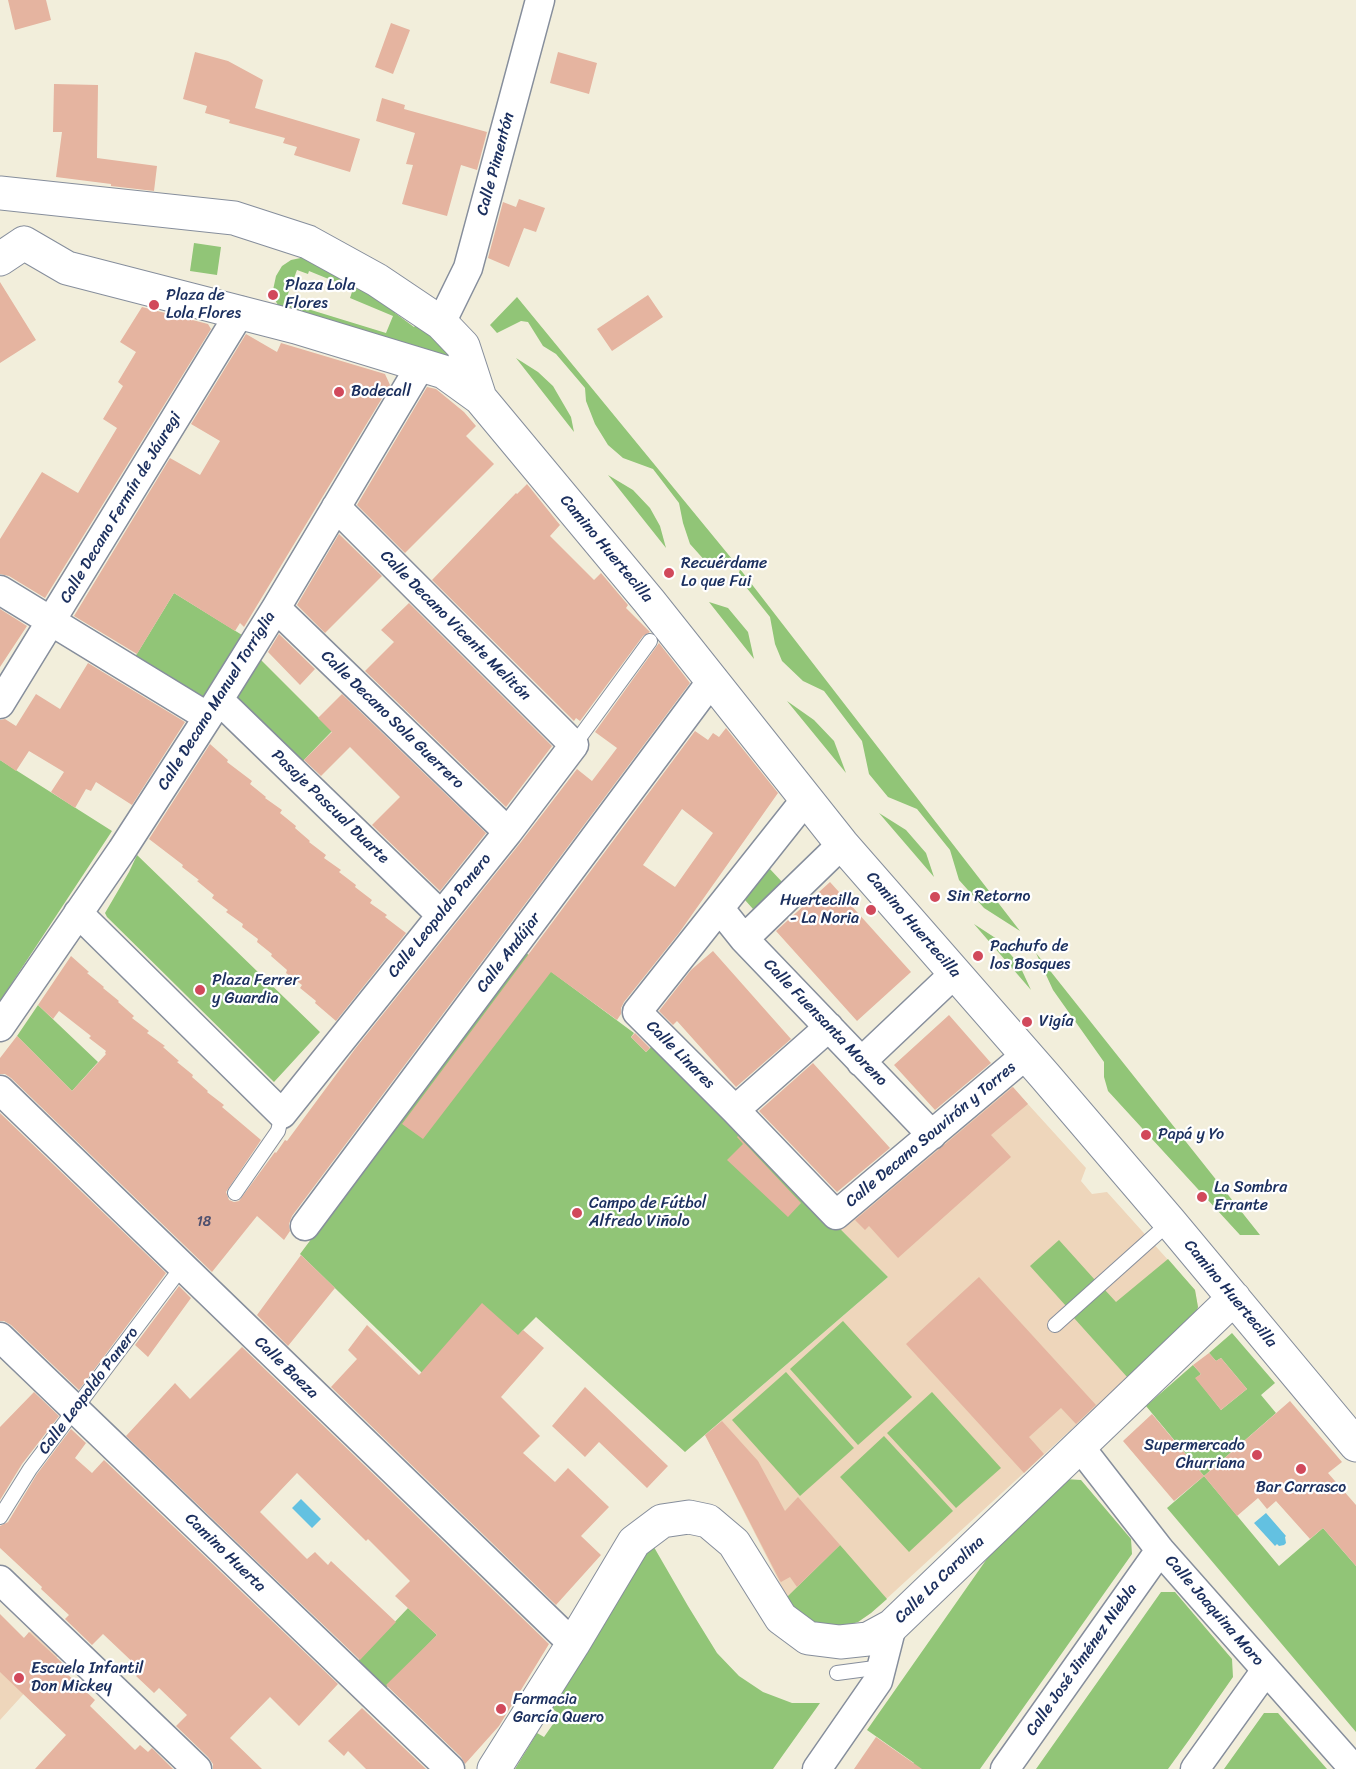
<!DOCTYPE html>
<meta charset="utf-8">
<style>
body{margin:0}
canvas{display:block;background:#f2eedb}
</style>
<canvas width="1356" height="1769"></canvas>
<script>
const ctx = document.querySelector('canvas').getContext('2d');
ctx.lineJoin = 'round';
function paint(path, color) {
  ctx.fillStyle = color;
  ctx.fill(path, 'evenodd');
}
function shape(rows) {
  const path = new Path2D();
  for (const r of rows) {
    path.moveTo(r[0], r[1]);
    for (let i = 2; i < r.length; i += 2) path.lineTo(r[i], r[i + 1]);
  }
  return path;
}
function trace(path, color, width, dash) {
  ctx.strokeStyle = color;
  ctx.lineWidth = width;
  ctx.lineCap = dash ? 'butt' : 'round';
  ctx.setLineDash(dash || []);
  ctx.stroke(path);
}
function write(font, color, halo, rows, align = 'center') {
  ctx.font = font + ' Sriracha,sans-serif';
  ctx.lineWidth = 4.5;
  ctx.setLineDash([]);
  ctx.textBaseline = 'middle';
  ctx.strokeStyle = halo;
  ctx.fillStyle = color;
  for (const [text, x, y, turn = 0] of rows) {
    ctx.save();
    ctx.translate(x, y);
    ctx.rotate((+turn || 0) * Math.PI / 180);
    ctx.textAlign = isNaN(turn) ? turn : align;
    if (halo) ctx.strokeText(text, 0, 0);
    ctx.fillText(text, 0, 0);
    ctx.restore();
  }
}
const built = shape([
 [1007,1081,1086,1168,1081,1181,1092,1194,1107,1192,1195,1290,1198,1307,1195,1316,871,1613,858,1622,787,1597,705,1435,888,1277,840,1229],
 [32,1630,59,1655,0,1720,0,1662]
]);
const green = shape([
 [194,243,221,247,217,275,190,271],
 [310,256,397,310,395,313,414,327,418,323,456,360,281,310,275,300,273,290,276,276,282,266,291,260],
 [297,270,308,274,309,271,353,289,350,298,393,316,386,333,285,302],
 [517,297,732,559,720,570,707,563,690,544,683,523,679,503,653,469,623,458,608,445,595,424,586,401,585,388,556,354,543,346,528,322,521,321,497,333,490,325],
 [516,358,538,372,553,386,571,417,574,432],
 [608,475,633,490,650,508,660,526,666,548],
 [740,569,1020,931,984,908,959,880,950,850,917,809,888,797,869,774,862,741,824,691,803,681,782,661,775,644,770,617,738,577],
 [174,593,242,635,202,701,135,657],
 [709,602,728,608,748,632,754,659],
 [260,659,332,731,301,763,235,697],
 [787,701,814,720,834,741,846,773],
 [0,760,112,831,0,1001],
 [879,813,906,830,926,853,934,877],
 [137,855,320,1032,274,1082,107,917,105,913,129,872],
 [769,868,784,884,753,909,745,900],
 [974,924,997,939,1019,964,1031,990],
 [526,953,634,1033,631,1037,646,1052,655,1043,888,1277,685,1452,536,1317,523,1330,457,1407,300,1254],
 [1036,953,1260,1235,1240,1235,1108,1091,1104,1077,1104,1062,1053,990],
 [38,1005,98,1062,72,1091,17,1036],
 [1059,1240,1095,1280,1066,1306,1030,1266],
 [1168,1259,1195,1290,1198,1307,1195,1316,1128,1378,1074,1318,1105,1290,1116,1302],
 [843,1321,912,1397,858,1445,790,1369],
 [1232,1333,1275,1383,1261,1395,1276,1413,1204,1476,1279,1566,1323,1528,1356,1566,1356,1732,1167,1508,1204,1476,1146,1406,1193,1365,1201,1374,1196,1378,1221,1410,1247,1389,1221,1358,1216,1361,1209,1353],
 [786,1372,854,1448,800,1496,732,1420],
 [932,1392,1001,1468,956,1508,887,1433],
 [884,1436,953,1511,909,1552,840,1477],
 [1065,1479,1081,1480,1131,1539,1132,1554,980,1769,910,1769,914,1763,867,1730,1005,1533],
 [651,1542,688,1606,717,1653,739,1676,763,1692,792,1703,820,1703,773,1769,515,1769,537,1733,544,1737,560,1714,551,1708],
 [840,1545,887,1599,871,1613,858,1622,845,1626,831,1626,816,1623,793,1606,787,1597],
 [1161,1592,1175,1592,1232,1659,1233,1677,1189,1740,1168,1769,1036,1769],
 [408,1608,437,1635,385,1689,355,1664],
 [1264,1713,1278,1713,1327,1769,1224,1769]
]);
const water = shape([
 [301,1499,321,1519,312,1528,292,1508],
 [1266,1513,1286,1536,1285,1537,1286,1543,1284,1545,1279,1546,1277,1544,1275,1546,1254,1523]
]);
const building = shape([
 [8,0,46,0,51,20,15,30],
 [391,23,410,30,393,74,375,67],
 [195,52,228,61,263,80,255,108,360,139,350,172,294,155,297,147,283,143,285,138,229,123,230,120,205,113,207,106,183,99],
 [558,52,597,63,589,94,550,83],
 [54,84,98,85,97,158,157,166,154,191,111,186,111,184,56,177,62,132,53,132],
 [382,98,405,105,404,109,487,132,477,170,461,165,447,216,402,204,413,165,406,164,415,133,376,121],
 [519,199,545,208,536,232,524,228,509,267,488,258,503,202,516,207],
 [0,282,36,340,0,363],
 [648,295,663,317,612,351,597,329],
 [142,307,208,324,211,329,45,598,9,576,0,574,0,539,42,472,78,493,117,428,103,419,123,386,118,382,136,352,120,342],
 [246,334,277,352,281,343,385,374,390,385,244,627,240,623,235,631,174,593,137,654,74,616,170,458,200,475,220,441,191,424],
 [427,387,436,389,464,412,476,426,466,436,494,464,405,553,357,505],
 [527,484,560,525,550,536,594,580,601,573,628,605,626,608,650,632,643,636,580,721,576,718,574,721,432,580,516,493,517,494],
 [339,534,382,576,325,633,297,605],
 [409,603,552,746,506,807,365,671,394,642,381,630],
 [0,609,27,626,0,667],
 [279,634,315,669,300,685,268,652],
 [659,643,690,683,292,1216,289,1224,290,1231,284,1240,257,1216,212,1272,11,1078,5,1074,0,1074,0,1058,17,1036,72,1091,106,1054,105,1053,106,1051,89,1038,91,1036,59,1011,53,1019,38,1005,71,956,89,972,87,973,104,987,103,988,119,1001,118,1002,134,1016,132,1018,149,1031,147,1033,165,1046,163,1047,179,1061,177,1062,193,1075,192,1077,208,1091,207,1092,224,1105,222,1107,261,1140,226,1192,229,1200,234,1202,239,1201,275,1152,276,1153,285,1140,287,1141,355,1049,521,842,577,769,592,781,617,748,595,732],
 [88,663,185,722,132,805,96,782,91,791,86,789,75,808,51,792,64,772,29,751,16,771,0,760,0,720,5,719,16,726,36,694,60,709],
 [342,694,486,833,440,891,372,825,400,797,350,747,321,776,304,760,332,732,318,718],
 [726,728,778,793,679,933,624,1002,621,1008,621,1014,617,1020,551,972,423,1139,402,1124,695,731,708,740,713,733,719,737],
 [682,809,713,833,675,887,643,865],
 [210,744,228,760,227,762,252,781,250,784,266,797,265,798,282,810,280,813,296,826,295,828,310,841,309,842,326,855,324,858,341,870,339,872,356,885,355,887,372,900,370,903,387,915,385,917,406,933,336,1021,315,1003,316,1001,300,988,302,985,286,973,287,970,271,956,272,954,257,942,258,939,242,927,243,924,226,912,228,910,212,898,214,895,197,881,199,880,182,867,183,865,149,839],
 [830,882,911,972,857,1021,776,931],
 [713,951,791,1039,736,1087,677,1021,673,1025,659,1011,691,970],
 [949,1015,991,1063,935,1110,894,1065],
 [635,1033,650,1048,646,1052,631,1037],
 [813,1063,890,1148,837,1192,759,1111],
 [1013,1087,1028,1104,991,1135,1011,1157,898,1258,869,1226,865,1230,855,1220],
 [0,1113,166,1273,79,1390,11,1325,4,1321,0,1321],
 [738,1136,801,1203,788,1217,727,1160,743,1144,737,1137],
 [301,1255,335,1288,288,1346,257,1315],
 [979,1277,1096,1405,1076,1424,1061,1408,1029,1437,1044,1454,1024,1473,906,1344],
 [179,1286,191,1298,148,1357,135,1345],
 [482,1303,518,1335,523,1330,544,1348,501,1397,540,1436,523,1453,555,1482,568,1468,609,1507,581,1536,601,1555,556,1605,331,1387,357,1359,348,1350,367,1325,419,1375],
 [242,1347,549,1644,499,1726,465,1764,461,1757,386,1685,437,1635,395,1596,410,1581,368,1539,366,1541,297,1473,260,1512,307,1559,315,1552,328,1565,331,1561,396,1622,360,1660,126,1436,175,1383,190,1399],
 [1209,1353,1216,1361,1221,1358,1247,1389,1221,1410,1195,1378,1201,1374,1193,1365],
 [585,1387,668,1466,647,1488,599,1442,585,1457,552,1426],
 [34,1392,59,1416,22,1464,0,1500,0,1427],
 [1290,1401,1342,1462,1328,1473,1356,1505,1356,1566,1323,1528,1310,1539,1276,1501,1267,1509,1258,1498,1237,1516,1204,1476],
 [1152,1414,1204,1476,1174,1501,1123,1441],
 [722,1421,758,1461,785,1511,798,1497,840,1545,797,1587,790,1577,781,1582,780,1581,705,1435],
 [71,1429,86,1443,75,1458,92,1473,104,1460,338,1684,299,1726,270,1697,230,1738,262,1769,213,1769,213,1764,208,1757,176,1726,187,1715,159,1688,154,1693,136,1676,141,1670,103,1634,92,1645,65,1619,69,1615,41,1589,42,1587,0,1548,0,1526,8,1522,37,1474],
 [0,1614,24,1638,29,1632,69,1669,66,1673,95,1700,90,1706,135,1750,140,1745,148,1752,152,1748,173,1769,35,1769,66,1735,0,1672],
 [362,1708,426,1769,366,1769,348,1751,344,1756,328,1741],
 [876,1737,922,1769,854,1769]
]);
const service = shape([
 [574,745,650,641],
 [235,1193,278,1131,282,1114],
 [1055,1325,1170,1222],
 [0,1517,30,1469,182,1267],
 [837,1673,882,1667]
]);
const minor = shape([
 [441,323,468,268,540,0],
 [0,590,208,717],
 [276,608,508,832],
 [219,700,441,915],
 [0,704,241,311],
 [806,799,637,1012,735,1110,836,1215,1027,1054],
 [720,909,744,939,932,1135],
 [78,913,282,1114,508,832,574,745,336,507],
 [744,939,842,844],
 [0,1027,122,850,208,717,276,608,421,365],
 [861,1062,955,973],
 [0,1090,573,1644],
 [735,1110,829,1027],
 [305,1226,713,679],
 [0,1337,450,1769],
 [1080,1447,1160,1550,1354,1769],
 [0,1580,197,1769],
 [817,1769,878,1681,892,1626],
 [1005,1769,1160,1550],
 [1195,1769,1266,1670]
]);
const tertiary = shape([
 [0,193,234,218,308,242,377,280,441,323,463,346,480,398],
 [24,243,67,268,296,327,444,372,480,398,649,601,842,844,1045,1076,1170,1222,1356,1445],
 [0,259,24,243],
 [494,1769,573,1644,634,1542,662,1521,689,1517,708,1521,734,1543,781,1618,808,1638,840,1642,868,1639,892,1626,1234,1298]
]);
const markers = [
 [273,295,6,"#d1495b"],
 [154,305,6,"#d1495b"],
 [339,392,6,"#d1495b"],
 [669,573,6,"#d1495b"],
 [935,897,6,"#d1495b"],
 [871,910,6,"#d1495b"],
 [978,956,6,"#d1495b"],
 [200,990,6,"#d1495b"],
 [1027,1022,6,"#d1495b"],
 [1146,1135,6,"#d1495b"],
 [1202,1197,6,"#d1495b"],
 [577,1213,6,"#d1495b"],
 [1257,1455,6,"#d1495b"],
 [1301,1469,6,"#d1495b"],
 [19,1678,6,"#d1495b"],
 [501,1709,6,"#d1495b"]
];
const numberNames = [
 ["18",204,1222]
];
const streetNames = [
 ["Calle Pimentón",496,164,-75],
 ["Calle Decano Fermín de Jáuregi",121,508,-59],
 ["Camino Huertecilla",606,549,50],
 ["Calle Decano Vicente Melitón",455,626,45],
 ["Calle Decano Manuel Torriglia",217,701,-58],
 ["Calle Decano Sola Guerrero",392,720,44],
 ["Pasaje Pascual Duarte",330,807,44],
 ["Calle Leopoldo Panero",440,916,-51],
 ["Camino Huertecilla",913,925,49],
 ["Calle Andújar",509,953,-53],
 ["Calle Fuensanta Moreno",825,1023,46],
 ["Calle Linares",680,1055,45],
 ["Calle Decano Souvirón y Torres",931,1135,-40],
 ["Camino Huertecilla",1230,1294,50],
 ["Calle Baeza",286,1368,44],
 ["Calle Leopoldo Panero",89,1391,-53],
 ["Camino Huerta",225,1553,44],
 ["Calle La Carolina",940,1580,-44],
 ["Calle Joaquina Moro",1214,1611,49],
 ["Calle José Jiménez Niebla",1082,1660,-55]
];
const poiNames = [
 ["Plaza Lola",285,286],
 ["Flores",285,304],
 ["Plaza de",166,296],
 ["Lola Flores",166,314],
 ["Bodecall",351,392],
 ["Recuérdame",681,564],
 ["Lo que Fui",681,582],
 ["Sin Retorno",947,897],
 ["Huertecilla",859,901,"right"],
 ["- La Noria",859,919,"right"],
 ["Pachufo de",990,947],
 ["los Bosques",990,965],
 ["Plaza Ferrer",212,981],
 ["y Guardia",212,999],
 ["Vigía",1039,1022],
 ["Papá y Yo",1158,1135],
 ["La Sombra",1214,1188],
 ["Errante",1214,1206],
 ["Campo de Fútbol",589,1204],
 ["Alfredo Viñolo",589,1222],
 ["Supermercado",1245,1446,"right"],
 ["Churriana",1245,1464,"right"],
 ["Bar Carrasco",1301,1488,"center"],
 ["Escuela Infantil",31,1669],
 ["Don Mickey",31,1687],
 ["Farmacia",513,1700],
 ["García Quero",513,1718]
];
paint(built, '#eed6bb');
paint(green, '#91c577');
paint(water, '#63c1e1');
paint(building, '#e5b4a0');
trace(service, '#868e9c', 16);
trace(minor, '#868e9c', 31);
trace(tertiary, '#868e9c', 35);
trace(service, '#fff', 14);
trace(minor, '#fff', 28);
trace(tertiary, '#fff', 33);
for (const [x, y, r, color] of markers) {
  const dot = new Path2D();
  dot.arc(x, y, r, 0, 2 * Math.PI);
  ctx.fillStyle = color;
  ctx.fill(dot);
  trace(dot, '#fff', 2);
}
write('14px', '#4e506e', null, numberNames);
write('16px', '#1b2f5e', '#fff', streetNames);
write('16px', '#1b2f5e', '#fff', poiNames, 'left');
</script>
